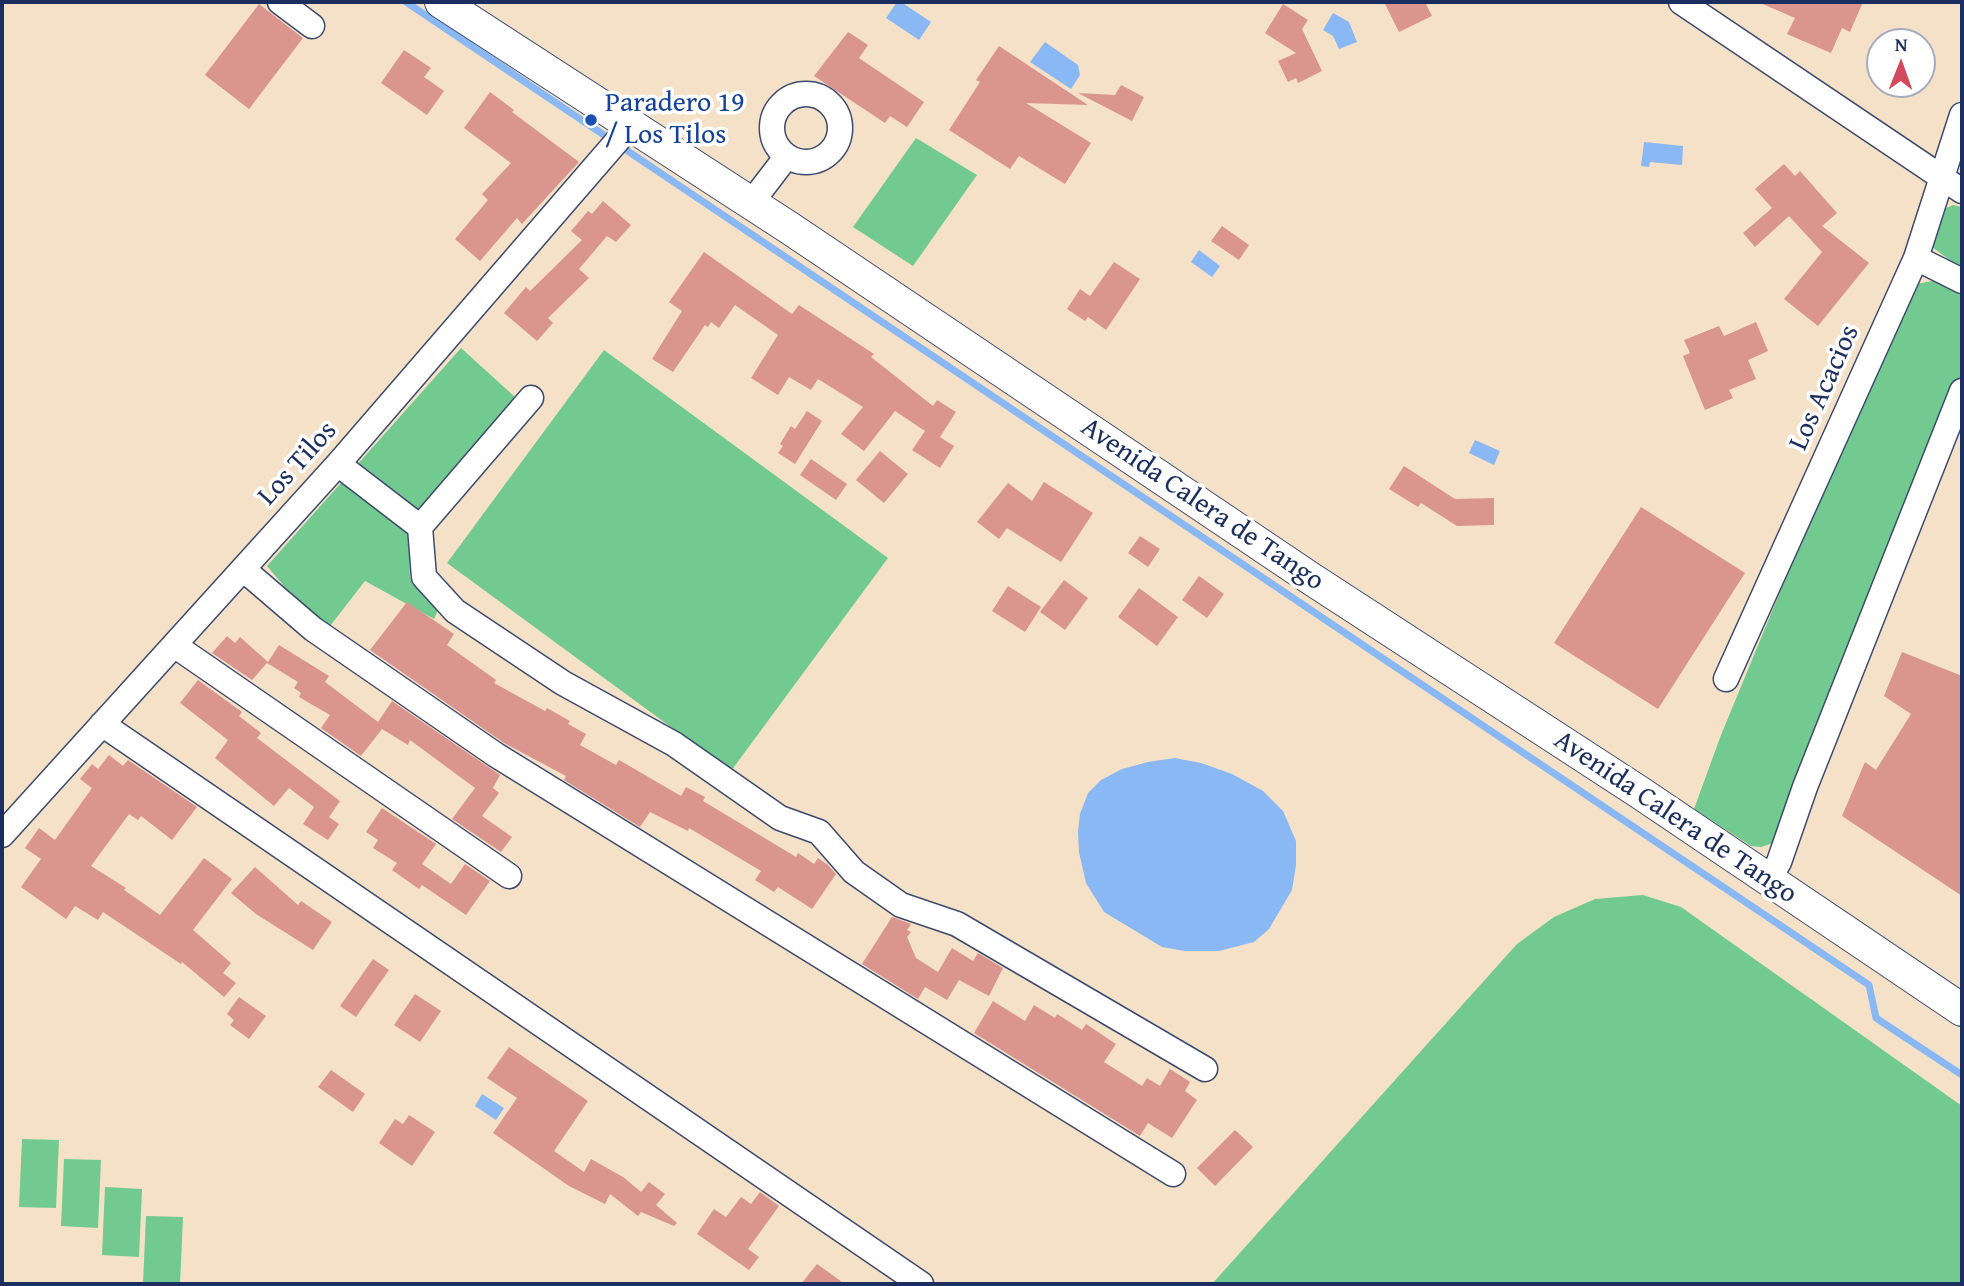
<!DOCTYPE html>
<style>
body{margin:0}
#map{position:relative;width:1964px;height:1286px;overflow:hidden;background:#f4e1c8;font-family:"Gentium Book Plus",serif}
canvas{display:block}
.frame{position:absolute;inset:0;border:4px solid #1b2f5e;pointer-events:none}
.north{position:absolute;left:1866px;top:28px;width:70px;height:70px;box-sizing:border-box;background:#fff;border:2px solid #a4acbf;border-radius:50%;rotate:1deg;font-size:19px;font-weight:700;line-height:28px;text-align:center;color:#1b2f5e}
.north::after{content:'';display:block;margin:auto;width:24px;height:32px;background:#d1495b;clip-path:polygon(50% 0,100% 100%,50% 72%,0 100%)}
</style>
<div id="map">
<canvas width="1964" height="1286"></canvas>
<div class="frame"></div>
<div class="north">N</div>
</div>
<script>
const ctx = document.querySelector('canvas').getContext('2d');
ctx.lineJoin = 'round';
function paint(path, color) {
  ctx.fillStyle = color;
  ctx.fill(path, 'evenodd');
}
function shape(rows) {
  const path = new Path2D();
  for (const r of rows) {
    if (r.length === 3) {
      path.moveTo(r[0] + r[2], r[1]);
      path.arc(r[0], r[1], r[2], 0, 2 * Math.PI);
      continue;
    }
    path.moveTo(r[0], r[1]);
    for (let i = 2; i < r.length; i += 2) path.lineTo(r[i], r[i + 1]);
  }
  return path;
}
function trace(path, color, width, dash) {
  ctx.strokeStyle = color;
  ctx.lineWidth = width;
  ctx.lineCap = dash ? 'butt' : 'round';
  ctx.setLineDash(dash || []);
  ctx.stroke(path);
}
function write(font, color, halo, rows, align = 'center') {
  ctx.font = font + ' "Gentium Book Plus",serif';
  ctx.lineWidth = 7;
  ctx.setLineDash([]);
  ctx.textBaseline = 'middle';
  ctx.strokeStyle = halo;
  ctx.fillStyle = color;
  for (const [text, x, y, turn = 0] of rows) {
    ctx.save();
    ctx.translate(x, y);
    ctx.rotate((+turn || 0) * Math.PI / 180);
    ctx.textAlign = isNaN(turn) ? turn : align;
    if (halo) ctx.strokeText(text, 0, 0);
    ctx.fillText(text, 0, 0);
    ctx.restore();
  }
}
const green = shape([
 [916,138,977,175,913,266,853,227],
 [1953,205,1962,207,1962,269,1932,247,1939,211],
 [1932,281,1945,281,1962,289,1962,373,1779,833,1773,843,1761,847,1751,846,1694,809,1721,735,1901,299,1917,284],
 [461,348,515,397,421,510,408,532,410,578,441,604,434,619,365,581,330,626,299,604,267,566],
 [604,350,888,558,731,771,447,563],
 [1643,895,1681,907,1962,1106,1962,1284,1212,1284,1517,944,1554,917,1595,899],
 [22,1139,59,1140,56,1208,19,1207],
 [64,1159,101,1160,98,1228,61,1226],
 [105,1187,142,1189,139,1257,102,1255],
 [146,1216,183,1217,180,1284,143,1283]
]);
const water = shape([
 [897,2,901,2,931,22,919,40,886,18],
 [1333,13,1349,22,1357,42,1339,49,1333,36,1323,30],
 [1045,42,1078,65,1080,75,1071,89,1030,62],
 [1644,142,1683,146,1682,165,1650,162,1649,167,1641,166],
 [1199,250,1220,266,1212,277,1191,262],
 [1475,440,1500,451,1494,465,1469,453],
 [1175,758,1201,763,1232,774,1263,791,1283,811,1296,841,1296,865,1292,890,1269,929,1254,942,1219,951,1185,951,1162,947,1104,912,1086,883,1079,852,1078,832,1080,814,1088,793,1101,780,1122,769,1148,762],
 [482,1094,504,1108,496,1120,475,1106]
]);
const stream = shape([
 [406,2,1869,985,1876,1018,1962,1075]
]);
const building = shape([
 [1384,2,1425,2,1432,16,1399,32],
 [1758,2,1863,2,1850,32,1842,28,1831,53,1787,34,1795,18],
 [259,4,303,38,249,109,205,75],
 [1283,4,1308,20,1302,29,1322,71,1298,83,1296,78,1288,82,1278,61,1296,53,1265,33],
 [848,32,868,45,859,58,924,102,907,127,890,116,885,123,814,76],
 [999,46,1088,105,1026,103,1091,143,1065,184,1019,156,1010,169,949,130,980,82,976,80],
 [404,50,431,68,424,77,444,91,427,115,381,83],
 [1121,85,1144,97,1132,121,1078,93,1115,95],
 [490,92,514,110,512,112,579,162,522,224,517,218,480,261,455,239,488,200,482,194,511,163,464,128],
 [1784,164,1795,176,1800,171,1837,213,1822,226,1869,263,1818,326,1784,299,1822,252,1789,216,1755,247,1743,233,1772,208,1755,189],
 [603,201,631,225,616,242,607,236,579,269,589,278,548,318,553,323,537,341,504,313,526,287,530,291,582,240,571,231,588,211,592,214],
 [1222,226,1249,245,1239,260,1211,241],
 [704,252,792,314,799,305,874,354,871,357,933,406,937,400,956,412,940,437,954,446,940,468,912,450,925,431,895,411,864,451,841,434,863,407,818,379,811,390,789,377,778,395,751,378,778,335,735,305,719,328,711,322,708,327,705,325,673,372,652,359,682,311,669,302],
 [1114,262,1140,279,1106,330,1088,317,1085,321,1067,309,1080,289,1090,296],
 [1756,322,1768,351,1748,360,1756,379,1729,390,1733,398,1705,410,1683,356,1690,353,1684,340,1719,326,1724,336],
 [807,411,822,421,795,464,778,453,783,446,780,444,791,426,795,429],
 [880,451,908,474,884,503,856,480],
 [811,459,847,484,836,500,800,475],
 [1404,466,1455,499,1494,498,1494,525,1457,526,1421,503,1418,507,1389,489],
 [1044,482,1093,513,1061,562,1007,528,999,539,977,522,1008,483,1032,501],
 [1641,507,1745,573,1658,709,1554,643],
 [1140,536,1160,549,1148,567,1128,553],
 [1199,576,1224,594,1207,618,1182,600],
 [1064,580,1088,598,1065,630,1040,612],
 [1008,586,1041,607,1025,632,992,611],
 [1139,588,1178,617,1157,646,1118,617],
 [407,602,454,634,447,645,496,680,494,683,545,711,547,708,570,721,568,724,586,734,580,745,616,765,619,760,681,796,686,787,705,797,703,801,796,857,798,853,814,864,818,858,828,865,836,874,812,909,778,887,774,892,755,880,761,871,689,828,688,831,650,812,640,827,564,780,566,776,504,743,370,650],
 [227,636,235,643,240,637,268,662,279,645,329,676,325,682,378,722,392,701,500,775,493,788,499,793,482,816,512,837,501,852,452,819,475,788,410,740,408,745,382,729,361,756,321,728,330,715,299,697,301,693,294,688,298,682,267,663,252,680,212,653],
 [1902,652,1962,676,1962,896,1842,816,1865,762,1876,770,1911,714,1884,696],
 [198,680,242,712,239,716,261,733,257,738,340,801,329,817,339,824,328,840,303,824,314,807,289,788,274,806,215,758,228,740,180,703],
 [109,755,123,766,128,760,197,807,172,840,141,816,138,820,129,814,91,866,126,888,124,890,160,915,204,858,232,879,193,930,231,963,223,973,236,983,224,997,182,962,181,964,103,912,98,920,75,906,66,919,21,887,41,859,25,848,39,828,55,840,92,788,80,779,92,764,98,769],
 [382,808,436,844,422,864,451,884,465,864,490,881,466,915,422,885,419,889,392,870,397,863,373,848,378,840,366,832],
 [255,867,298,905,301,901,332,922,313,950,256,914,231,893],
 [892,917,911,924,907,930,911,932,907,937,916,958,938,972,952,948,973,961,978,953,1003,968,989,996,959,980,947,1000,925,987,918,999,862,964],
 [373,959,389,970,356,1017,340,1006],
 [415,994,441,1011,420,1042,394,1025],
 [239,997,266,1016,249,1039,230,1025,234,1020,227,1014],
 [993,1001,1025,1021,1034,1005,1055,1018,1057,1014,1082,1030,1086,1024,1116,1044,1104,1062,1142,1086,1147,1078,1160,1086,1170,1069,1190,1082,1185,1091,1197,1100,1172,1138,1148,1123,1140,1136,974,1033],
 [509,1047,588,1101,554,1151,584,1172,591,1159,623,1177,641,1192,649,1182,665,1194,656,1205,677,1223,674,1226,641,1212,638,1216,610,1194,605,1204,569,1186,493,1133,517,1098,487,1078],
 [331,1070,365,1094,353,1112,318,1087],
 [409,1115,435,1132,412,1166,379,1143,395,1119,403,1124],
 [1235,1130,1253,1147,1215,1186,1197,1168],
 [760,1192,779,1206,748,1249,759,1257,749,1270,697,1234,714,1209,726,1217,741,1197,751,1204],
 [817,1264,845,1284,801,1284]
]);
const minor = shape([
 [280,2,312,26],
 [1681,2,1962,191],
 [806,128,34],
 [751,203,787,156],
 [1916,258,1962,281],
 [338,464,420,527,424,577,455,611,563,683,674,744,780,818,819,832,854,872,901,905,957,924,1205,1069],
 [420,527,531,398],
 [243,569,313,629,496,755,1173,1174],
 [174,645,509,876],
 [1726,679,1916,258,1962,115],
 [102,724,921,1284],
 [2,835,338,464,631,125],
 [1769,880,1779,862,1805,787,1962,391]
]);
const major = shape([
 [441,2,791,229,1310,578,1639,792,1962,1010]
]);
const markers = [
 [591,120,7,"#1a4fb4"]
];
const transitNames = [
 ["Paradero 19",605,104],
 ["/ Los Tilos",605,136]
];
const streetNames = [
 ["Los Acacios",1825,388,-66],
 ["Los Tilos",298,464,-48],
 ["Avenida Calera de Tango",1202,505,34],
 ["Avenida Calera de Tango",1675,818,34]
];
paint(green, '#72ca90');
paint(water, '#89b8f4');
trace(stream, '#89b8f4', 7);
paint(building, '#da958e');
trace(minor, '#3c4a6e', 27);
trace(major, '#3c4a6e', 34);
trace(minor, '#fff', 24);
trace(major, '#fff', 32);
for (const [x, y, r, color] of markers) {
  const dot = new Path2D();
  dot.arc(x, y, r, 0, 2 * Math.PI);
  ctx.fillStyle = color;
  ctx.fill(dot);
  trace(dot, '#fff', 2.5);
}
write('28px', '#164399', '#fff', transitNames, 'left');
write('28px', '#1b2f5e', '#fff', streetNames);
</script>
